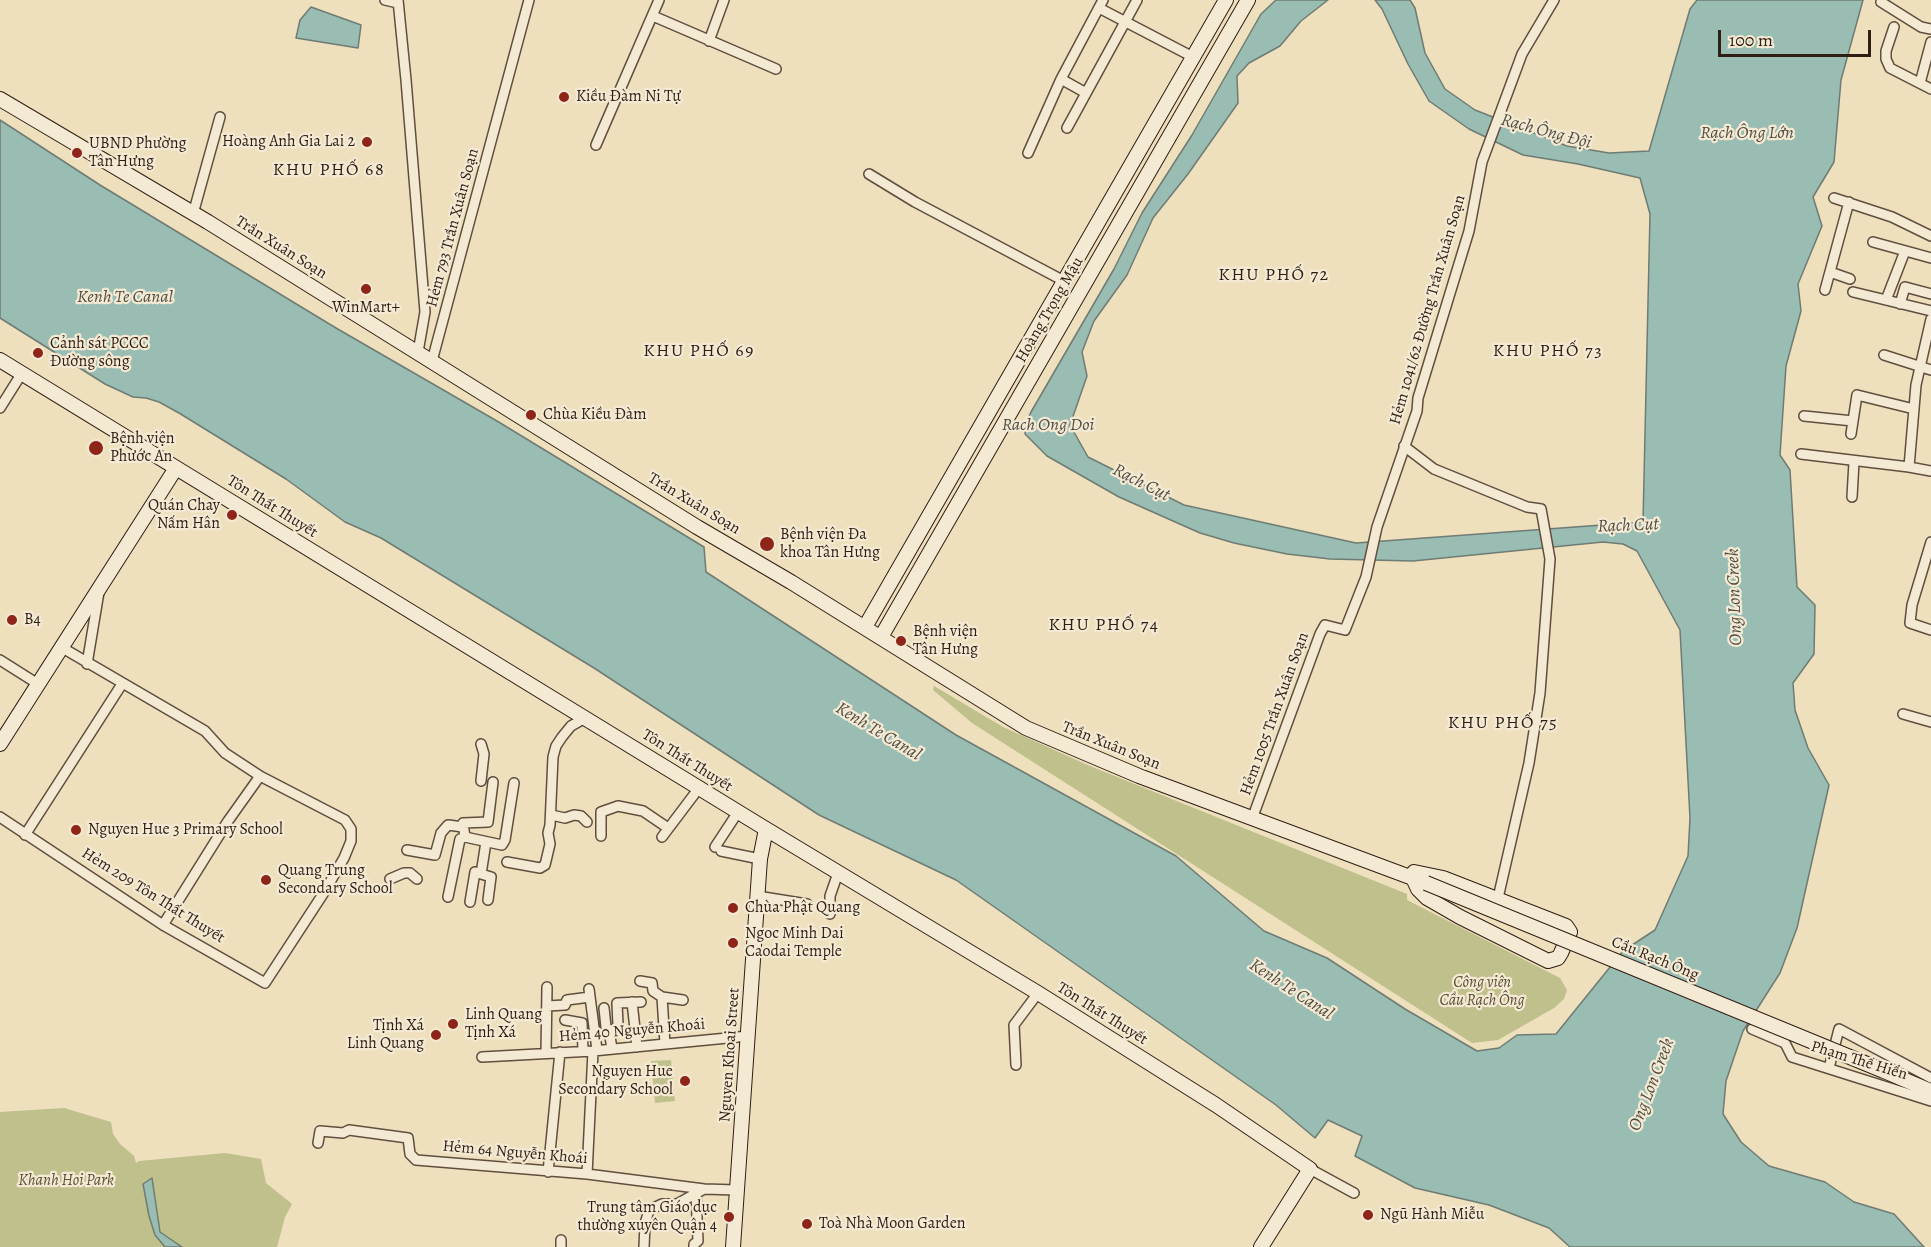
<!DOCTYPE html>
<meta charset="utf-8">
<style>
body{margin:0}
#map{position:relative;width:1931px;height:1247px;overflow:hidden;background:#eedfbd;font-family:Alegreya,serif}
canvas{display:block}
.scale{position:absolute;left:1718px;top:30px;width:153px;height:27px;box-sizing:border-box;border:3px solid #301d13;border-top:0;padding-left:8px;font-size:18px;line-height:21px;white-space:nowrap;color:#301d13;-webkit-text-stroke:4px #f4ead4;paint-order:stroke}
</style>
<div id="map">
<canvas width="1931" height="1247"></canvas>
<div class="scale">100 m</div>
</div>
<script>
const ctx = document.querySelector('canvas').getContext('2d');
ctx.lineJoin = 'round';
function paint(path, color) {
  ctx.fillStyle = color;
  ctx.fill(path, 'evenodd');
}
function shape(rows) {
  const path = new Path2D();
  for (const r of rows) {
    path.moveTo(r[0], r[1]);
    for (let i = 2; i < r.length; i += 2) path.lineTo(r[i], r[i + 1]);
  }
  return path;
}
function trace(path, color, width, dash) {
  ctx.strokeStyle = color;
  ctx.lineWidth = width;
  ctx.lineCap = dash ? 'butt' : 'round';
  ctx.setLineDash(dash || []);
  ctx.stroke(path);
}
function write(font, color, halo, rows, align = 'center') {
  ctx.font = font + ' Alegreya,serif';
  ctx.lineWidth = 4.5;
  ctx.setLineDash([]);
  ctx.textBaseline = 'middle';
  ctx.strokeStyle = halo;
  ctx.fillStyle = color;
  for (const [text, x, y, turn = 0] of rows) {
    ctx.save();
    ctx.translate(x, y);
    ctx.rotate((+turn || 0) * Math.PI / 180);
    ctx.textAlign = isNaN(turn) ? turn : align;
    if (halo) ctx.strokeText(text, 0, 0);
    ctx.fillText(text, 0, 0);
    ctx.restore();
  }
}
const green = shape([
 [934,686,1003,727,1090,766,1407,894,1407,900,1560,978,1567,990,1564,999,1554,1008,1498,1040,1472,1043,972,723,933,690],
 [671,1060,675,1101,655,1103,651,1061],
 [64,1108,111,1122,113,1134,120,1144,134,1156,136,1163,139,1161,225,1153,261,1159,266,1183,292,1204,285,1217,277,1247,182,1247,160,1232,151,1178,143,1185,149,1217,155,1235,165,1247,0,1247,0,1112]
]);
const water = shape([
 [1276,0,1328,0,1301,21,1280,46,1249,63,1237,76,1238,103,1188,174,1153,218,1127,275,1094,321,1082,352,1087,376,1070,425,1088,457,1184,505,1356,543,1643,522,1650,214,1640,178,1578,164,1523,155,1469,129,1429,101,1408,64,1382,9,1375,0,1410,0,1415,8,1425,53,1445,89,1475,110,1567,146,1609,153,1649,151,1690,9,1697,0,1863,0,1841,80,1834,162,1813,197,1822,226,1798,284,1801,311,1786,366,1780,455,1790,470,1797,587,1815,605,1814,654,1793,683,1795,710,1808,748,1829,785,1797,928,1780,973,1743,1031,1726,1081,1723,1114,1741,1142,1769,1166,1825,1182,1854,1202,1894,1214,1924,1247,1570,1247,1549,1228,1489,1205,1415,1188,1355,1156,1362,1136,1328,1120,1315,1138,1276,1105,956,880,819,815,594,668,381,538,345,522,286,479,179,413,159,402,146,398,133,397,105,384,0,318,0,120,100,185,336,328,497,421,704,547,706,572,956,735,1176,856,1264,931,1327,958,1405,1009,1477,1051,1499,1048,1517,1035,1556,1034,1623,951,1655,930,1688,856,1690,818,1680,630,1637,551,1623,544,1603,542,1413,561,1330,559,1287,554,1234,543,1200,533,1119,497,1047,456,1025,434,1026,423,1031,412,1114,269,1142,213,1192,135,1261,14,1276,0],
 [311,7,361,25,358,48,296,38,300,20,311,7],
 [152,1178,160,1232,182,1247,165,1247,155,1235,149,1216,143,1184,152,1178]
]);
const street = shape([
 [385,0,398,3],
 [398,0,406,80,425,312,418,352],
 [1882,0,1881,2,1921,27,1931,29],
 [1099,8,1193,57],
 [653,16,776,69],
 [1894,27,1886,51,1886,59,1890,68,1931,89],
 [709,41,724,0],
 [1061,79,1086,93],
 [1920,83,1931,42],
 [1067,128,1137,0],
 [596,145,659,0],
 [1028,153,1061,79,1103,0],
 [869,174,915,202,1064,281],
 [1834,198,1892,217,1931,236],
 [193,214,220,117],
 [1873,242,1931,258],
 [1830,272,1850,279],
 [1825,290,1849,202],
 [1853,292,1931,311],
 [1886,300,1905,251],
 [1900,304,1905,287,1931,294],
 [1884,355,1931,370],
 [432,361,529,0],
 [0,408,22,373],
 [1804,416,1853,421],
 [1851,434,1857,395,1914,409],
 [1404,446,1434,469,1527,507,1541,509,1550,559,1540,693,1529,763,1498,898],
 [1801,454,1909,467,1931,471],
 [1909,467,1916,385,1931,319],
 [1852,497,1854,462],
 [1931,542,1912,605,1910,623,1931,630],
 [0,660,38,684],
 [87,664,99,592],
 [1903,714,1931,722],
 [481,781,484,754,481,744],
 [551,815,565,818,574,815,581,816,587,822],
 [0,817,163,925,265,983,323,894,344,858,351,841,351,829,345,820,260,776,225,753,205,731,61,647],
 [1252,819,1320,634,1325,625,1345,630,1366,577,1377,527,1417,411,1418,398,1469,231,1482,162,1522,54,1554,0],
 [25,835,122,684],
 [601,836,601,812,618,806,643,811,668,828],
 [465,837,463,823,488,822,493,782],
 [662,837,699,788],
 [715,847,738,812],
 [407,850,435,855,441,833,448,825,463,827],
 [721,851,760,859],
 [507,862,540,868,545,865,550,844,548,833,550,825,553,757,556,746,562,737,571,726,585,718],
 [481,874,491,877,488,900],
 [390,879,404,873,410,873,417,879],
 [757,896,807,904],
 [448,897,460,839,465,837,502,845,505,840,514,783],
 [470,902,475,872,481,874,486,842],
 [830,914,830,896,838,873],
 [163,925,228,821,260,776],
 [640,981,652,983,653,991,662,997,683,1000],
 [589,989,597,1050],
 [662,997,665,1044],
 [632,1002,637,1047],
 [547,1006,565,1005,567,1000,590,997],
 [604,1008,606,1027,609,1030,612,1049],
 [565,1020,582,1023,583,1051],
 [1752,1029,1785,1043,1792,1057,1931,1101],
 [609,1030,615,1030,618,1025,617,1003,641,1002],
 [546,1053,547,987],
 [482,1057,593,1051,748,1036],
 [1016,1065,1014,1025,1038,993],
 [1829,1068,1839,1029,1931,1078],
 [318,1143,320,1131,343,1133,349,1130,408,1138,410,1154,416,1160,587,1174,704,1189,737,1190],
 [1310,1169,1354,1193],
 [548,1172,560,1052],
 [587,1174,593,1051],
 [561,1240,561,1247],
 [644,1247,645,1224,649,1210,662,1204,677,1204,704,1189],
 [694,1247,694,1244,698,1241,696,1194]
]);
const secondary = shape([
 [0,99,208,222,697,527,791,582,1026,728,1139,776,1426,883],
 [0,360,766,829,1038,993,1216,1105,1310,1169,1261,1247],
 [865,627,1226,0],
 [881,637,1248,0],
 [0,744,176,468],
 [1413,878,1418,889,1427,898,1460,917,1548,961,1558,958,1561,953,1570,932,1566,926,1443,878,1414,872],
 [1884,1071,1931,1091],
 [733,1247,760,859,766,829]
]);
const secondaryBridge = shape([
 [1426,883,1884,1071]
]);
const markers = [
 [564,97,6,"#8f2418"],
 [367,142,6,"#8f2418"],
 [77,153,6,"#8f2418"],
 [366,289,6,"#8f2418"],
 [38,353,6,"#8f2418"],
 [531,415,6,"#8f2418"],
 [96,448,8,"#8f2418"],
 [232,515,6,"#8f2418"],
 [767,544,8,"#8f2418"],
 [12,620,6,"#8f2418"],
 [901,641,6,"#8f2418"],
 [76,830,6,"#8f2418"],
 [266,880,6,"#8f2418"],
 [733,908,6,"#8f2418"],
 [733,943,6,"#8f2418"],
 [453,1024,6,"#8f2418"],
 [436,1035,6,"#8f2418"],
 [685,1081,6,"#8f2418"],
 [1368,1215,6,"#8f2418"],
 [729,1217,6,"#8f2418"],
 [807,1224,6,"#8f2418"]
];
const poiNames = [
 ["Kiều Đàm Ni Tự",576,97],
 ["Hoàng Anh Gia Lai 2",355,142,"right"],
 ["UBND Phường",89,144],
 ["Tân Hưng",89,162],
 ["WinMart+",366,308,"center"],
 ["Cảnh sát PCCC",50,344],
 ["Đường sông",50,362],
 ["Chùa Kiều Đàm",543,415],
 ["Bệnh viện",110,439],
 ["Phước An",110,457],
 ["Quán Chay",220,506,"right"],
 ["Nấm Hân",220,524,"right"],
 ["Bệnh viện Đa",780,535],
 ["khoa Tân Hưng",780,553],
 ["B4",24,620],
 ["Bệnh viện",913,632],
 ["Tân Hưng",913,650],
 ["Nguyen Hue 3 Primary School",88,830],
 ["Quang Trung",278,871],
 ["Secondary School",278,889],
 ["Chùa Phật Quang",745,908],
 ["Ngoc Minh Dai",745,934],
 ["Caodai Temple",745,952],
 ["Linh Quang",465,1015],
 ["Tịnh Xá",465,1033],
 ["Tịnh Xá",424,1026,"right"],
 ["Linh Quang",424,1044,"right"],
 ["Nguyen Hue",673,1072,"right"],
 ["Secondary School",673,1090,"right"],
 ["Trung tâm Giáo dục",717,1208,"right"],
 ["thường xuyên Quận 4",717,1226,"right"],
 ["Ngũ Hành Miễu",1380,1215],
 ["Toà Nhà Moon Garden",819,1224]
];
const streetNames = [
 ["Hẻm 793 Trần Xuân Soạn",453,228,-75],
 ["Trần Xuân Soạn",281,248,32],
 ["Hoàng Trọng Mậu",1050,310,-60],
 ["Hẻm 1041/62 Đường Trần Xuân Soạn",1428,310,-74],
 ["Trần Xuân Soạn",694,504,31],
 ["Tôn Thất Thuyết",272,507,32],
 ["Hẻm 1005 Trần Xuân Soạn",1275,714,-70],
 ["Trần Xuân Soạn",1111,746,22],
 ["Tôn Thất Thuyết",687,761,32],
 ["Hẻm 209 Tôn Thất Thuyết",153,896,32],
 ["Cầu Rạch Ông",1655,959,22],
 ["Tôn Thất Thuyết",1102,1014,32],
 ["Hẻm 40 Nguyễn Khoái",632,1031,-5],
 ["Nguyen Khoai Street",730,1055,-86],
 ["Phạm Thế Hiển",1859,1061,17],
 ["Hẻm 64 Nguyễn Khoái",515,1153,5]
];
const parkNames = [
 ["Công viên",1482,983],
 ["Cầu Rạch Ông",1482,1001],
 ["Khanh Hoi Park",66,1181]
];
const waterNames = [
 ["Rạch Ông Đội",1546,132,15],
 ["Rạch Ông Lớn",1747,134],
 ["Kenh Te Canal",125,298],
 ["Rach Ong Doi",1048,426],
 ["Rạch Cụt",1141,483,27],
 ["Rạch Cụt",1628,526,-2],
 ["Ong Lon Creek",1735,597,-92],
 ["Kenh Te Canal",878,732,31],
 ["Kenh Te Canal",1291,990,33],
 ["Ong Lon Creek",1652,1085,-69]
];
const neighbourhoodNames = [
 ["KHU PHỐ 68",329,171],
 ["KHU PHỐ 72",1274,276],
 ["KHU PHỐ 69",699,352],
 ["KHU PHỐ 73",1548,352],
 ["KHU PHỐ 74",1104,626],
 ["KHU PHỐ 75",1503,724]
];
paint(green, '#bfc08c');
paint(water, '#99bcb3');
trace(water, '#6f7c73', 1.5);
trace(street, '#604e3e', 12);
trace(secondary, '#301d13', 16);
trace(street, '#f4ead4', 9);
trace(secondary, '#f4ead4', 14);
trace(secondaryBridge, '#301d13', 16, []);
trace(secondaryBridge, '#f4ead4', 14);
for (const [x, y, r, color] of markers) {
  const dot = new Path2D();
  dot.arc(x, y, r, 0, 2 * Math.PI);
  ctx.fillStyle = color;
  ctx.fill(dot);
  trace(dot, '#f4ead4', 2);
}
write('16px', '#301d13', '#f4ead4', poiNames, 'left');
write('16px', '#301d13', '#f4ead4', streetNames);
write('italic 16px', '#5b4e37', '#f4ead4', parkNames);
write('italic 18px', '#504d43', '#f4ead4', waterNames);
ctx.letterSpacing = '1.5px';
write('18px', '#301d13', '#f4ead4', neighbourhoodNames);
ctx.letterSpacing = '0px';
</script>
